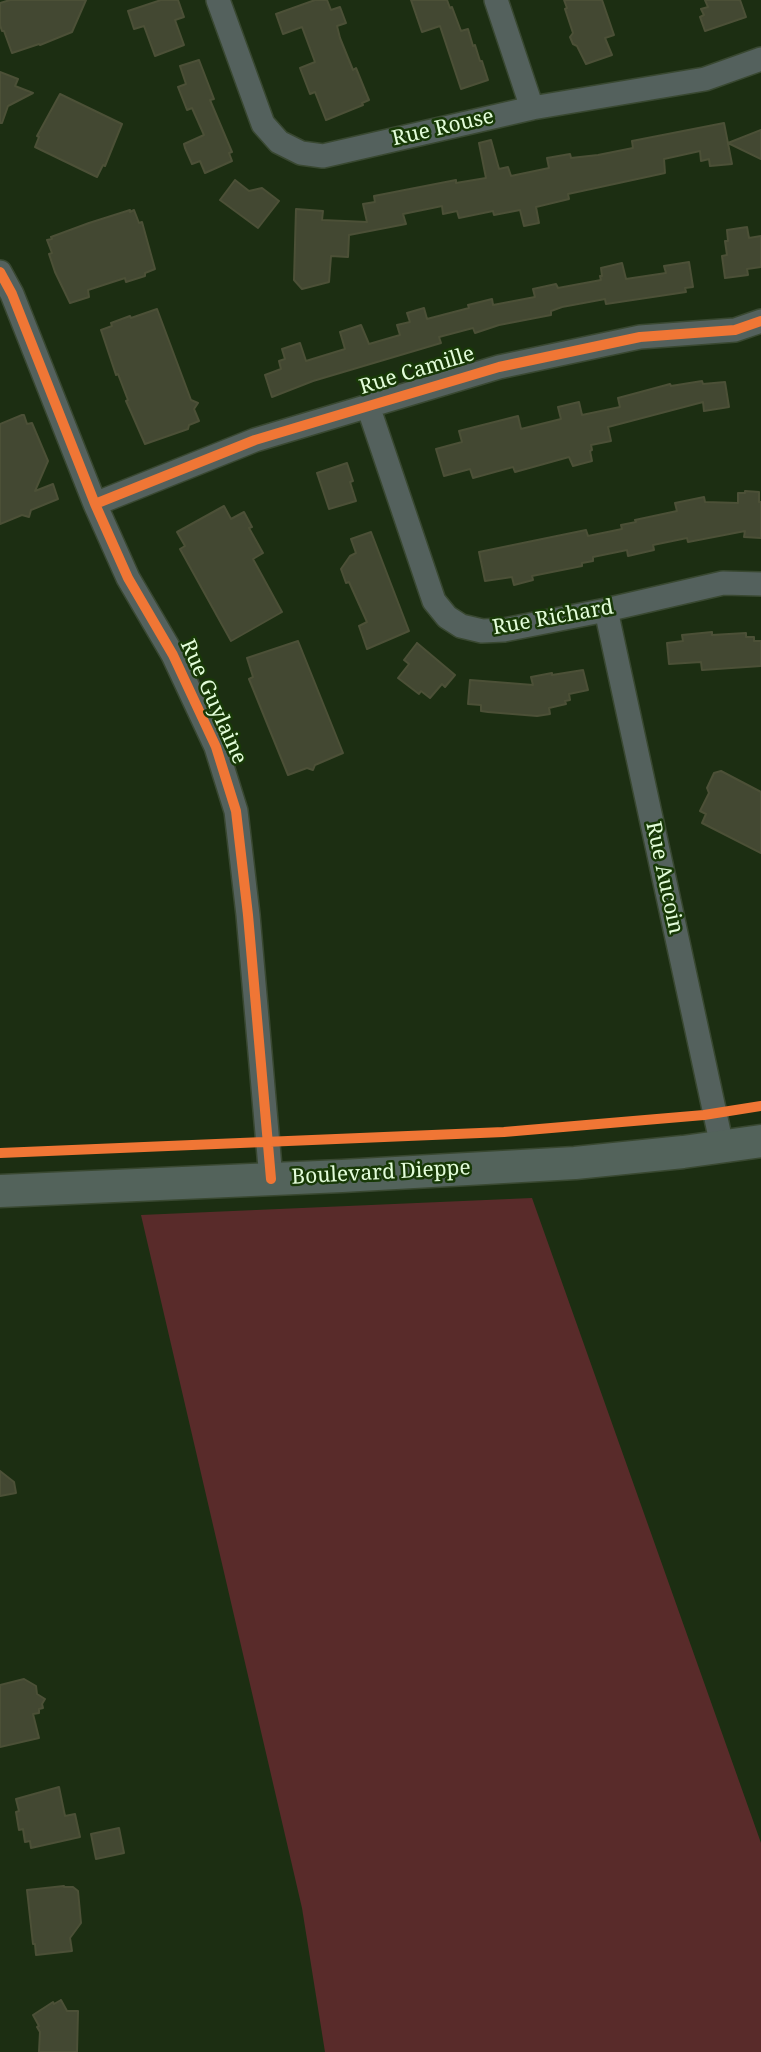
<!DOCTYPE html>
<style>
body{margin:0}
canvas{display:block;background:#1c2e12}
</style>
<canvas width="761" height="2052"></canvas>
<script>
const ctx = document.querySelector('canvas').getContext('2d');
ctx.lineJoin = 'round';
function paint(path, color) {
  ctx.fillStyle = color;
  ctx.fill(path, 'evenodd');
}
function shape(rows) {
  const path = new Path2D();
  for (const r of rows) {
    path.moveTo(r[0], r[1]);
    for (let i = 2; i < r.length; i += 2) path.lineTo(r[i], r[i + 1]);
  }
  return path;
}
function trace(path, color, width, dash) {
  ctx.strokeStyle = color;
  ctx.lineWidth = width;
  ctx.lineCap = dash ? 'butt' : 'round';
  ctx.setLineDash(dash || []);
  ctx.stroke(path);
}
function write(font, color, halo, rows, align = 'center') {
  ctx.font = font + ' "Noto Serif",serif';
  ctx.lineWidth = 5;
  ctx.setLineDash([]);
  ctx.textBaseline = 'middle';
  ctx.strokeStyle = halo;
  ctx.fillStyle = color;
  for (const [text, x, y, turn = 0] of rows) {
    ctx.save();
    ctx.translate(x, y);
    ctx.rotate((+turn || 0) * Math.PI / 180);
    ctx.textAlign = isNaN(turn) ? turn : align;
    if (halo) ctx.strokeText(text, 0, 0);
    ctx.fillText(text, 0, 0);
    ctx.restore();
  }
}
const green = shape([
 [532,1198,761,1843,761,2052,325,2052,302,1908,141,1215]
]);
const building = shape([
 [10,0,86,0,72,32,40,45,39,44,12,53,4,31,2,31,0,25,0,3,10,0],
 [161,0,178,0,184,17,175,20,184,45,155,56,144,26,134,29,128,11,161,0],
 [315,0,327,0,331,10,340,7,346,23,337,26,340,38,353,70,356,68,369,100,362,103,363,105,326,120,315,92,310,94,300,68,315,62,302,27,283,34,276,14,315,0],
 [411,0,447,0,450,8,452,7,461,31,468,29,473,46,475,45,480,61,482,61,488,80,461,89,440,26,422,32,411,0],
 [564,0,602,0,614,35,605,38,612,55,586,64,577,46,573,44,570,37,573,33,565,9,567,8,564,0],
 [705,0,740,0,746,17,705,31,700,17,704,15,701,9,708,7,705,0],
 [199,60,214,99,210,100,232,152,229,153,232,161,205,173,200,161,192,164,185,148,184,144,204,135,192,108,187,110,178,87,186,84,180,66,199,60],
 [0,72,18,79,15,86,33,93,8,106,2,123,0,123,0,72],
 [60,94,122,124,105,166,103,165,97,177,35,147,39,137,37,136,60,94],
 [724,123,732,164,710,166,709,159,701,161,700,151,664,159,665,173,568,194,569,199,536,207,539,223,524,226,520,210,494,215,493,211,459,218,457,211,443,214,442,206,403,214,406,224,349,235,348,257,331,256,329,282,302,289,294,280,296,209,323,211,322,220,367,222,363,204,375,202,374,196,456,180,456,183,486,178,479,143,491,140,499,169,508,167,511,176,549,168,547,158,570,154,571,158,598,155,633,148,632,141,724,123],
 [761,130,761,159,728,143,761,130],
 [235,180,249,191,262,188,279,201,258,228,220,200,235,180],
 [130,210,130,212,134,210,139,223,142,222,155,269,145,273,145,276,126,282,125,278,88,290,89,297,70,303,55,272,49,254,52,253,47,240,52,239,51,237,89,223,130,210],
 [747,227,749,238,761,236,761,267,747,269,748,275,725,278,722,256,727,255,725,241,728,241,727,230,747,227],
 [689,262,693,287,685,288,686,292,606,304,605,299,562,307,551,311,551,315,499,325,475,333,473,328,439,337,441,343,313,381,272,397,265,375,281,369,279,361,285,359,282,349,300,343,306,361,345,349,340,332,361,325,369,344,400,335,397,325,410,322,407,313,424,308,427,319,469,308,468,305,492,299,493,305,535,297,533,289,556,284,558,288,601,280,600,276,602,276,601,268,622,263,626,279,666,273,664,266,689,262],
 [157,309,191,400,198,403,194,409,199,421,189,425,188,429,145,444,131,412,126,401,128,400,118,374,116,375,101,330,112,326,111,323,130,316,131,318,157,309],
 [702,381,703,384,725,382,729,407,704,411,703,402,608,427,611,441,591,445,592,450,590,451,592,461,573,466,569,457,515,472,513,467,473,478,470,469,444,476,436,449,462,442,459,431,518,416,521,429,561,419,558,407,579,402,582,415,620,407,618,398,633,394,670,384,671,386,702,381],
 [22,415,24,415,27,424,32,423,48,461,35,491,53,484,58,499,31,510,29,517,22,515,0,524,0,424,22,415],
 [347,463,353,481,350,482,356,501,329,509,317,473,347,463],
 [745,491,759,492,759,502,761,502,761,538,744,537,745,531,688,542,687,538,653,545,654,550,628,556,627,550,593,557,593,561,582,563,582,566,532,576,533,580,514,585,512,577,485,581,479,552,586,530,588,536,622,529,621,525,636,522,635,520,677,511,675,503,704,497,705,502,738,503,738,493,745,493,745,491],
 [224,506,231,519,244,512,252,527,249,528,263,553,253,559,282,612,231,641,180,549,185,546,177,532,224,506],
 [371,532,409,631,367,649,359,626,367,622,349,582,346,583,341,569,350,556,356,553,351,539,371,532],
 [712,632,712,635,746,633,746,637,754,637,754,641,761,641,761,666,702,670,701,662,669,664,667,643,683,641,682,635,712,632],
 [298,641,343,753,315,765,313,770,307,768,288,775,249,679,253,677,247,658,298,641],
 [417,643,455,675,445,687,442,684,430,698,421,691,419,694,398,678,409,664,404,660,417,643],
 [583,670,588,690,569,694,570,700,565,701,566,704,549,708,550,714,537,716,488,712,481,711,481,705,468,704,470,680,533,685,531,677,552,673,552,675,583,670],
 [721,771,761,792,761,853,702,823,706,814,700,811,709,793,707,788,714,773,721,771],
 [0,1471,14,1482,16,1493,0,1496,0,1471],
 [24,1679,36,1686,37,1694,45,1699,42,1704,43,1708,39,1709,39,1713,33,1714,39,1738,0,1747,0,1685,24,1679],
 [59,1787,65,1816,75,1814,80,1837,31,1848,30,1841,25,1842,23,1829,19,1830,16,1812,19,1811,16,1799,59,1787],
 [119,1828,124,1853,96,1859,91,1834,119,1828],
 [64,1886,64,1887,73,1887,78,1891,81,1923,70,1938,72,1951,36,1955,35,1944,33,1944,27,1890,64,1886],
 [61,2000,67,2011,78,2011,77,2052,39,2052,40,2032,37,2027,39,2026,33,2015,53,2002,54,2004,61,2000]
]);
const minor = shape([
 [218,0,263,124,279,142,301,153,323,156,532,108,705,79,761,59],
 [496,0,532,108],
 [0,272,12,294,95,504,128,578,173,655,216,747,236,811,248,915,271,1179],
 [368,406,434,601,447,617,461,626,482,631,504,630,606,610,723,583,761,584],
 [95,504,255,440,499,367,640,337,735,330,761,321],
 [606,610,722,1146]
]);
const secondary = shape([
 [0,1191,342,1176,575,1163,683,1152,761,1141]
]);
const cycleway = shape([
 [0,272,12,294,95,504,128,578,173,655,216,747,236,811,248,915,271,1179],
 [95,504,255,440,499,367,640,337,735,330,761,321],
 [0,1153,504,1132,704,1115,761,1106]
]);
const streetNames = [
 ["Rue Rouse",443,128,-13],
 ["Rue Camille",417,371,-17],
 ["Rue Richard",553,618,-10],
 ["Rue Guylaine",213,702,66],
 ["Rue Aucoin",664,878,78],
 ["Boulevard Dieppe",381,1173,-3]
];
paint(green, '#592b2a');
paint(building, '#434832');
trace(building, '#4c5037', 2);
trace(minor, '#394831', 26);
trace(secondary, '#394831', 35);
trace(minor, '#54615d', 23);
trace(secondary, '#53635b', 32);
trace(cycleway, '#f07635', 10);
write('21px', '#e3fdda', '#183907', streetNames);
</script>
